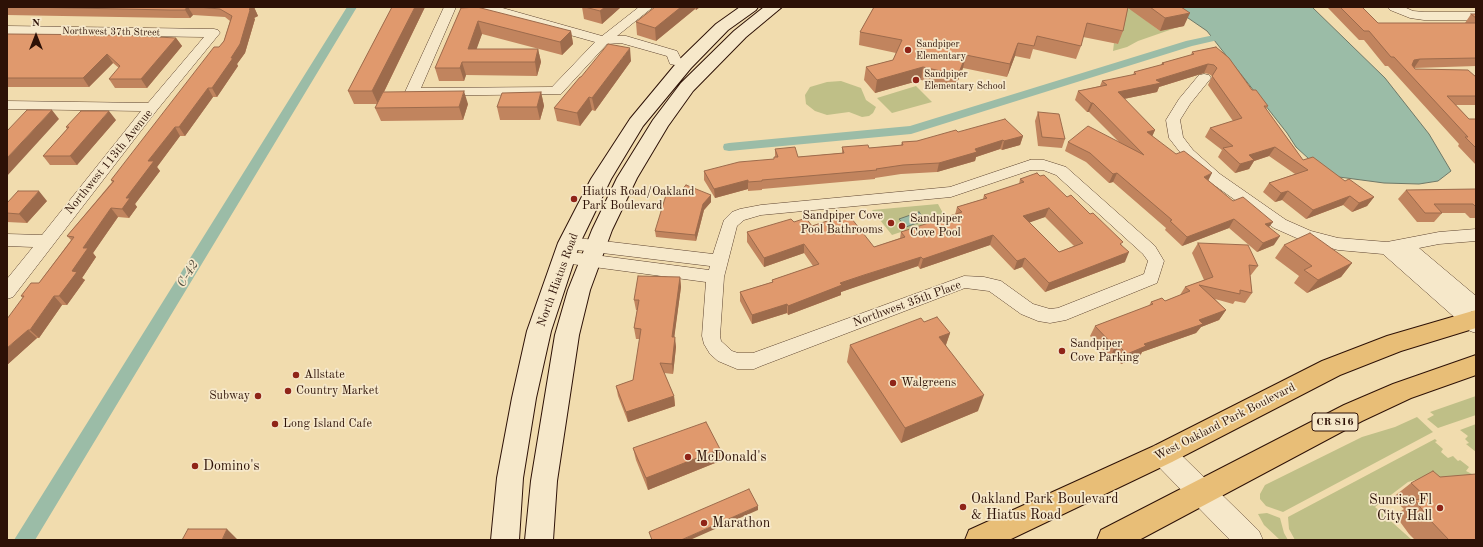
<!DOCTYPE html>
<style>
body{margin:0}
#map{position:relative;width:1483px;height:547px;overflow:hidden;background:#f1dcae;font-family:"Old Standard TT",serif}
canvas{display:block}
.frame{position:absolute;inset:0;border:8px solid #2d1106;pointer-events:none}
.north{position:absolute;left:16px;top:16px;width:40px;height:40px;-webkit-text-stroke:3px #f6e8ca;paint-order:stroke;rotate:0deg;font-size:11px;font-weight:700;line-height:16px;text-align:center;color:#2d1106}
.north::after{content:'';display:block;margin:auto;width:14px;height:18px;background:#2d1106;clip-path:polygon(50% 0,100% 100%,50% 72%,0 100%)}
</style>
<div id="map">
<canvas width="1483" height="547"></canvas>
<div class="frame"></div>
<div class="north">N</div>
</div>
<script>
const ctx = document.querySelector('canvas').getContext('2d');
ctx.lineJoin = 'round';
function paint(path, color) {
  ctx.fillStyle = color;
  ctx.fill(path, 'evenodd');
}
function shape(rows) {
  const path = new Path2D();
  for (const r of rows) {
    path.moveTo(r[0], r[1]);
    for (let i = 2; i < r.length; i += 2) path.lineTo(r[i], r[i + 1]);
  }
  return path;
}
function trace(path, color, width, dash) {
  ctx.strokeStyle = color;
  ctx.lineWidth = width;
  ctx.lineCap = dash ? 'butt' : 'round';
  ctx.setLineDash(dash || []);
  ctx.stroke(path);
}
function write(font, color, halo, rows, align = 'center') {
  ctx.font = font + ' "Old Standard TT",serif';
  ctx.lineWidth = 3.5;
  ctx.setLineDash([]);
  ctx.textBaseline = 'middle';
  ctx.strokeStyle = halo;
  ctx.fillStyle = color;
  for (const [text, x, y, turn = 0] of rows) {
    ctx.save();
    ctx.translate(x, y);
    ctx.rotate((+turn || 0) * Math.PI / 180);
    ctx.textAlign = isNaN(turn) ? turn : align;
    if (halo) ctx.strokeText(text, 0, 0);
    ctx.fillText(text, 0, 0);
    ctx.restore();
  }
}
const green = shape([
 [1090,7,1132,7,1148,22,1160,31,1184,25,1138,41,1127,47,1113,51,1114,43,1118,44],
 [841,81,861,88,866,100,876,107,873,113,869,116,862,117,849,112,827,115,815,111,806,104,805,95,810,87,827,82],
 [916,86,932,102,892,113,877,98],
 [938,204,945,217,892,235,872,210],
 [1476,396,1476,415,1438,428,1427,419,1434,415,1430,412],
 [1417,417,1433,432,1283,512,1266,506,1260,499,1260,494,1265,485,1362,437,1395,427],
 [1476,424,1476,452,1466,444,1469,443,1465,439,1468,436,1460,430],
 [1435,439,1437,441,1435,442,1443,449,1441,452,1448,458,1453,456,1458,461,1460,460,1469,467,1466,471,1476,476,1415,480,1408,482,1375,507,1412,540,1295,540,1289,529,1288,517],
 [1267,513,1280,518,1284,533,1288,540,1280,540,1264,525,1258,514]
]);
const water = shape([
 [1172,7,1312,7,1385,78,1429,134,1451,171,1438,181,1419,184,1384,183,1339,177,1309,159,1296,147,1287,133,1207,31,1172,7],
 [919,212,925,220,906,227,899,219,919,212]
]);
const canal = shape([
 [347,7,357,7,35,540,14,540,347,7],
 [1214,35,1220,38,1218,40,1192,46,911,134,729,151,724,150,723,147,724,144,729,143,910,126,1186,41,1214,35]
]);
const minor = shape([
 [444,7,456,7,421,88,552,87,595,42,481,10,479,7,499,7,602,36,639,7,653,7,617,36,626,36,677,51,682,61,680,64,675,65,670,64,667,56,621,43,607,44,561,94,412,96,407,95,405,92,444,7],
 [1388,7,1404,7,1413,11,1424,12,1476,12,1476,20,1424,20,1410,18,1390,10,1388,7],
 [7,26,214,29,218,30,220,33,157,110,13,297,7,299,7,279,33,247,7,246,7,234,42,235,141,111,7,109,7,101,148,103,204,37,7,34,7,26],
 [1204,74,1209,75,1211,78,1190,104,1180,120,1183,137,1193,150,1220,174,1286,220,1311,231,1338,238,1387,242,1439,232,1476,229,1476,241,1439,244,1419,248,1476,296,1476,313,1471,311,1476,316,1476,333,1470,331,1383,254,1338,250,1301,240,1274,228,1210,182,1183,156,1169,138,1166,120,1179,99,1199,75,1204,74],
 [1030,160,1044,160,1066,167,1155,246,1164,261,1157,283,1066,320,1050,323,1038,321,1021,314,989,291,965,288,761,366,754,369,737,369,718,361,710,354,704,344,702,336,706,282,564,263,558,261,556,257,558,253,564,251,709,270,710,266,569,249,563,247,561,243,563,239,569,237,713,254,724,220,732,212,740,209,761,205,950,187,1030,160],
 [1031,170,1043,170,1056,175,1143,254,1148,261,1144,274,1058,308,1050,309,1033,304,1001,281,984,277,964,276,753,353,738,353,732,351,721,341,720,336,724,277,737,226,744,220,761,215,951,197,1031,170]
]);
const tertiary = shape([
 [1163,443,1172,446,1259,531,1263,540,1230,540,1154,462,1150,454,1154,446,1163,443]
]);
const secondary = shape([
 [740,7,758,7,756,10,728,30,691,68,643,126,611,179,580,243,551,331,536,398,523,478,519,540,491,540,497,478,512,398,527,331,558,243,591,179,630,119,679,60,716,24,740,7],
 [764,7,782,7,746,37,693,91,668,126,637,178,612,230,590,290,579,335,557,481,553,540,525,540,531,481,555,335,568,290,592,230,617,178,653,120,681,83,734,31,764,7]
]);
const primary = shape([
 [1476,310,1476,328,1401,351,1340,375,1172,462,1009,540,965,540,969,530,1154,446,1322,361,1387,336,1476,310],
 [1476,355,1476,375,1411,398,1362,421,1139,540,1097,540,1101,530,1344,405,1393,384,1476,355]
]);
const wall = shape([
 [7,7,254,7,258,16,254,18,255,19,245,53,237,64,238,66,217,97,213,97,185,136,180,136,157,167,160,171,135,204,137,207,129,218,118,217,104,237,93,253,96,257,82,278,85,280,67,305,62,305,39,338,37,338,7,365,23,298,21,296,39,283,71,240,67,236,112,182,111,180,224,41,230,21,225,17,193,15,190,18,175,18,7,15],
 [392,7,425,7,384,92,468,104,463,120,381,121,375,108,377,104,354,104,348,91],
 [582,7,621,7,602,24,584,19],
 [655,7,700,7,696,10,695,9,656,41,637,35,636,22],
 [874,7,1181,7,1184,26,1160,31,1128,8,1123,31,1118,44,1083,37,1081,46,1076,59,1033,49,1030,59,1015,56,1007,77,963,68,955,88,921,80,875,93,864,80,866,67,893,60,896,53,859,45,860,32],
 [1327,7,1362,7,1378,23,1465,23,1471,14,1476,14,1476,66,1414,68,1415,69,1476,77,1476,105,1456,105,1469,119,1476,119,1476,165,1458,146,1459,144,1388,66,1385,66,1364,40,1359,40],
 [1408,7,1428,7,1427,8,1410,8],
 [461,8,571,31,573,44,562,55,482,34,476,49,538,49,541,62,537,76,466,75,464,81,439,81,435,68],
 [7,34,176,38,182,46,147,88,115,88,109,79,119,68,113,63,89,87,7,87],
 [1216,47,1252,90,1268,106,1266,109,1303,160,1345,181,1374,197,1367,206,1352,212,1343,205,1306,219,1282,200,1275,202,1263,192,1269,183,1295,174,1269,156,1254,161,1249,169,1235,173,1218,157,1222,150,1205,137,1210,128,1233,121,1208,85,1212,76,1209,74,1204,73,1159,87,1157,92,1124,99,1155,130,1152,136,1233,201,1269,227,1274,245,1257,252,1229,228,1182,246,1165,230,1166,228,1113,182,1109,183,1086,162,1065,151,1068,142,1119,142,1089,112,1087,112,1075,100,1078,91,1100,86,1102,81,1133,75,1134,72,1161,65,1162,63,1191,55,1192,52],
 [631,61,595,111,592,110,580,126,557,121,554,108,581,77],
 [541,92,544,106,540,120,500,120,497,107],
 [1038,112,1065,139,1062,148,1038,146,1035,121],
 [116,120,77,165,50,165,43,156,67,129,66,127],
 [958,132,1023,136,1020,145,1002,150,1000,149,976,157,975,161,937,172,901,174,875,178,875,179,762,189,762,190,748,191,748,189,715,198,704,180,704,171,774,159,774,157,775,157,775,149,798,157,842,153,842,147,869,148,901,145,902,142,917,141],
 [1040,176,1067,197,1122,245,1125,262,1045,292,1022,267,1014,270,990,245,920,269,918,266,863,284,841,292,841,295,788,315,787,313,752,324,740,301,740,292,772,282,772,280,813,266,804,253,764,267,747,242,747,232,794,222,812,226,874,247,900,238,901,232,955,215,957,207,983,199,984,195,1019,184,1020,179],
 [1045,217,1074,246,1059,252,1029,222],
 [1476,189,1476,218,1470,218,1465,213,1442,213,1434,222,1417,222,1398,199,1406,190],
 [679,193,711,195,711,202,704,210,696,241,656,237,655,231],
 [47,201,27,223,7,222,7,203],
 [1198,243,1258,266,1251,275,1250,275,1252,293,1245,303,1235,301,1233,304,1215,299,1226,310,1219,320,1201,327,1196,333,1142,352,1140,356,1121,364,1114,355,1110,357,1090,336,1095,326,1149,306,1151,302,1165,301,1180,295,1185,287,1204,280,1192,253],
 [1284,245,1352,263,1341,277,1307,293,1294,283,1299,276,1275,258],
 [680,277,681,287,674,337,676,347,673,374,664,373,674,396,675,406,628,422,618,396,616,386,633,380,640,339,636,339,634,328,637,310,636,310,634,300],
 [924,322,950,333,946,345,978,411,901,443,847,362,850,345],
 [633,448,720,461,648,490,636,460],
 [1440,477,1476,540,1415,540,1409,534,1395,515,1404,509,1392,498,1411,483]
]);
const shadedWall = shape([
 [187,7,188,7,193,15,190,18,185,10],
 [254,7,258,16,254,18,255,19,245,53,237,64,238,66,217,97,212,88,231,58,249,9],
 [415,7,425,7,378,104,372,91],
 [605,7,621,7,602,24,600,11],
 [681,7,695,7,695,9,656,41,655,28],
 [696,7,700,7,696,10],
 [1190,13,1184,26,1160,31,1165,18],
 [478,21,482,34,472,62,468,49],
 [571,31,573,44,562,55,560,42],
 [176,38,182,46,147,88,141,79],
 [1018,43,1015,56,1007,77,1010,64],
 [630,48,631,61,595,111,592,98],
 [538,49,541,62,537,76,535,62],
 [107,54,113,63,89,87,83,78],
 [966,55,963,68,955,88,958,75],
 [1420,59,1414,68,1408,69,1414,60],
 [462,62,466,75,464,81,460,68],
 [1208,64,1204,73,1159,87,1157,92,1114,101,1118,92],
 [923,67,921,80,875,93,877,80],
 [208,88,213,97,185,136,179,127],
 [464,91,468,104,463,120,459,107],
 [541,92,544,106,540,120,537,107],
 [589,97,592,110,580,126,577,113],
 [1091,103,1093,103,1089,112,1087,112],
 [52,110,59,119,7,176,7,158],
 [109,111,116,120,77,165,70,156],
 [175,127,180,136,157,167,160,171,135,204,137,207,129,218,122,209,126,198,148,161],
 [1155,130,1151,139,1147,132],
 [1023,136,1020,145,1002,150,1004,141],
 [1003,140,1000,149,976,157,975,161,937,172,939,163,975,149],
 [1275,147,1269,156,1254,161,1249,169,1235,173,1240,164,1249,155],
 [1117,173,1113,182,1109,183,1113,174],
 [1212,173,1207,183,1204,177],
 [748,180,748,189,715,198,714,189],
 [39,191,47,201,27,223,19,214],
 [1288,191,1282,200,1275,202,1281,193],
 [711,195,711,202,704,210,696,241,695,235,703,204],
 [1350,196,1343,205,1306,219,1313,210],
 [1374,197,1367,206,1352,212,1359,203],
 [111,208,118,217,93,253,96,257,82,278,85,280,67,305,59,296,72,271,83,248],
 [1049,208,1045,217,1020,226,1023,216],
 [1234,219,1229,228,1182,246,1187,237],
 [1273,222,1266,231,1265,224],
 [993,235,990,245,920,269,923,259],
 [1280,236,1274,245,1257,252,1263,243],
 [804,244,804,253,764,267,764,258],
 [1129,252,1125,262,1045,292,1049,283],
 [921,257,918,266,841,292,841,295,788,315,788,306,840,283],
 [1025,258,1022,267,1014,270,1017,261],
 [1352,263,1341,277,1307,293,1318,280],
 [680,277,681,287,673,347,672,337],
 [54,296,62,305,39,338,30,330],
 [787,304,787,313,752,324,752,315],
 [1226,310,1219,320,1201,327,1196,333,1142,352,1140,356,1121,364,1127,354,1144,344,1199,320],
 [28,330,37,338,7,365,7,348],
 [950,333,944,350,939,337],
 [675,337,676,347,673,374,672,364],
 [1119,346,1114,355,1110,357,1115,347],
 [984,395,978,411,901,443,905,428],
 [674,396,675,406,628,422,626,412],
 [720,449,720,461,648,490,646,478],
 [758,506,758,510,690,540,681,540],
 [227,529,238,540,222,540]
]);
const building = shape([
 [24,7,187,7,185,10,170,10,24,7],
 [198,7,254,7,249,9,250,10,240,44,231,58,233,58,212,88,208,88,179,127,175,127,148,161,154,161,126,198,130,198,122,209,111,208,83,248,88,248,72,271,77,272,59,296,54,296,30,330,28,330,7,348,7,319,24,296,21,296,31,283,39,283,74,237,67,236,114,181,111,180,214,47,219,47,224,41,232,16,220,9,198,7],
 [392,7,415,7,372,91,348,91,392,7],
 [477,7,571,31,560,42,478,21,468,49,538,49,535,62,462,62,460,68,435,68,461,8,477,7],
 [585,7,605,7,600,11,585,7],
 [655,7,681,7,655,28,636,22,655,7],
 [874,7,1128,7,1123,31,1087,23,1081,46,1037,36,1034,46,1018,43,1010,64,966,55,958,75,923,67,877,80,866,67,893,60,902,40,860,32,874,7],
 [1150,7,1181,7,1190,13,1165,18,1150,7],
 [1340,7,1362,7,1378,23,1476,23,1476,58,1420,59,1414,60,1412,65,1415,69,1468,70,1476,77,1476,96,1447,96,1469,119,1476,119,1476,148,1465,137,1468,137,1394,57,1391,57,1369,31,1364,31,1340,7],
 [1471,14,1476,14,1476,18,1471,14],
 [7,34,122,35,176,38,141,79,109,79,120,66,107,54,83,78,7,78,7,34],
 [608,44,630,48,592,98,589,97,577,113,554,108,580,77,581,77,608,44],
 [1216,47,1229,58,1252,90,1256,90,1268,106,1264,106,1303,160,1313,157,1345,181,1349,179,1374,197,1359,203,1350,196,1313,210,1288,191,1281,193,1269,183,1308,170,1275,147,1249,155,1254,160,1240,164,1223,148,1233,146,1210,128,1242,118,1212,76,1217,68,1214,65,1208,64,1156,80,1161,83,1118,92,1155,130,1147,132,1176,154,1184,151,1212,173,1204,177,1233,201,1243,197,1273,222,1265,224,1280,236,1263,243,1234,219,1187,237,1170,221,1172,220,1117,173,1113,174,1090,153,1068,142,1088,126,1144,155,1093,103,1091,103,1078,91,1107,85,1102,81,1136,74,1134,72,1164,64,1162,63,1194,54,1192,52,1216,47],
 [464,91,459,107,375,108,383,92,464,91],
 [541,92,537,107,497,107,502,93,541,92],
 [27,110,52,110,7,158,7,131,27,110],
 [81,111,109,111,70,156,43,156,69,127,66,127,81,111],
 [1038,112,1059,114,1065,139,1042,137,1038,112],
 [1005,119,1023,136,1004,141,1003,140,975,149,977,152,939,163,903,165,876,169,877,170,762,180,762,181,748,182,748,180,714,189,704,171,739,162,774,159,774,157,778,157,775,149,795,147,798,157,844,153,842,147,868,145,869,148,903,145,902,142,917,141,956,130,958,132,1005,119],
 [1037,173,1040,176,1044,175,1067,197,1071,195,1090,214,1093,213,1123,242,1120,244,1129,252,1049,283,1025,258,1017,261,993,235,923,259,921,257,864,275,840,283,842,285,788,306,787,304,752,315,740,292,773,282,772,280,819,264,804,244,764,258,747,232,791,219,794,222,806,218,812,226,848,214,874,247,905,237,901,232,962,212,957,207,987,198,984,195,1024,182,1020,179,1037,173],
 [1049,208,1083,243,1059,252,1023,216,1049,208],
 [686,185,711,195,703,204,695,235,655,231,666,195,671,190,679,193,686,185],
 [1476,189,1476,207,1473,204,1434,204,1442,213,1425,213,1406,190,1476,189],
 [18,191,39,191,19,214,7,213,7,203,18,191],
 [1310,233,1352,263,1318,280,1304,270,1312,266,1284,245,1310,233],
 [1198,243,1248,245,1258,266,1249,265,1252,293,1240,290,1240,294,1199,285,1226,310,1199,320,1203,324,1144,344,1146,346,1127,354,1119,346,1115,347,1095,326,1153,304,1151,302,1162,298,1165,301,1190,291,1185,287,1213,277,1198,243],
 [638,276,680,277,672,337,675,337,672,364,660,363,674,396,626,412,616,386,633,380,641,329,634,328,639,300,634,300,638,276],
 [937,317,950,333,939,337,984,395,905,428,850,345,921,318,924,322,937,317],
 [706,422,720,449,646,478,633,448,706,422],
 [1433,471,1440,477,1476,474,1476,540,1449,540,1429,519,1415,500,1427,498,1411,483,1433,471],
 [749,489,758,506,681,540,652,540,649,532,749,489],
 [188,529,227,529,222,540,182,540,188,529]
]);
const markers = [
 [908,50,4,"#8f2418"],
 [916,80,4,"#8f2418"],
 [574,199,4,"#8f2418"],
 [891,223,4,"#8f2418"],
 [902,226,4,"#8f2418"],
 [1062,351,4,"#8f2418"],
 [296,375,4,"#8f2418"],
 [893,383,4,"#8f2418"],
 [288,391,4,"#8f2418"],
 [258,396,4,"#8f2418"],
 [275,424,4,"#8f2418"],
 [688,457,4,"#8f2418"],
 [195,466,4,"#8f2418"],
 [963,507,4,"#8f2418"],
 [1440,508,4,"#8f2418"],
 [704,523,4,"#8f2418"]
];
const farStreetnames = [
 ["Northwest 37th Street",111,32,1]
];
const farPoinames = [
 ["Sandpiper",916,44],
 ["Elementary",916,56],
 ["Sandpiper",924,74],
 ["Elementary School",924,86]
];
const shields = [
 [1335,422,46]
];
const shieldNames = [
 ["CR 816",1335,422]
];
const streetNames = [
 ["Northwest 113th Avenue",109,162,-51],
 ["North Hiatus Road",558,280,-70],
 ["Northwest 35th Place",907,304,-20],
 ["West Oakland Park Boulevard",1225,422,-27]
];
const poiNames = [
 ["Hiatus Road/Oakland",582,192],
 ["Park Boulevard",582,206],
 ["Sandpiper Cove",883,216,"right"],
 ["Pool Bathrooms",883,230,"right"],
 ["Sandpiper",910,219],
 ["Cove Pool",910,233],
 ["Sandpiper",1070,344],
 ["Cove Parking",1070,358],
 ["Allstate",304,375],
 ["Walgreens",901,383],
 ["Country Market",296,391],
 ["Subway",250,396,"right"],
 ["Long Island Cafe",283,424]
];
const waterNames = [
 ["C-42",188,274,-58]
];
const nearPoinames = [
 ["McDonald's",696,457],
 ["Domino's",203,466],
 ["Oakland Park Boulevard",971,499],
 ["& Hiatus Road",971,515],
 ["Sunrise Fl",1432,500,"right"],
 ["City Hall",1432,516,"right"],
 ["Marathon",712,523]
];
paint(green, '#bfbf87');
paint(water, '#9bbca7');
trace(water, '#6f7867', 1);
paint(canal, '#9bbca7');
trace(minor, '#5e4430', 1);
trace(tertiary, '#5e4430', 1);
trace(secondary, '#2d1106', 2);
trace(primary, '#2d1106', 2);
paint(minor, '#f6e8ca');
paint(tertiary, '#f6e8ca');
paint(secondary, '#f6e8ca');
paint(primary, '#e8be77');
paint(wall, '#c1845e');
paint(shadedWall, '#9d6b4c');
paint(building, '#e0996d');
trace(building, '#9d6b4c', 1);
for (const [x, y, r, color] of markers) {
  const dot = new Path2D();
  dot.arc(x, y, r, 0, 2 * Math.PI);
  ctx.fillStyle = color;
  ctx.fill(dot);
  trace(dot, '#f6e8ca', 1.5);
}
write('10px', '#2d1106', '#f6e8ca', farStreetnames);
write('10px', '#2d1106', '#f6e8ca', farPoinames, 'left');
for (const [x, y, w] of shields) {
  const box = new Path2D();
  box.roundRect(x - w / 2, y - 9, w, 18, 3);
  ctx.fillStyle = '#f6e8ca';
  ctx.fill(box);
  trace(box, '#2d1106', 1);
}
write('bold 11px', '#2d1106', null, shieldNames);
write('12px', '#2d1106', '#f6e8ca', streetNames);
write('12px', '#2d1106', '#f6e8ca', poiNames, 'left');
write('italic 13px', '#544d3e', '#f6e8ca', waterNames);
write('14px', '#2d1106', '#f6e8ca', nearPoinames, 'left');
</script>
